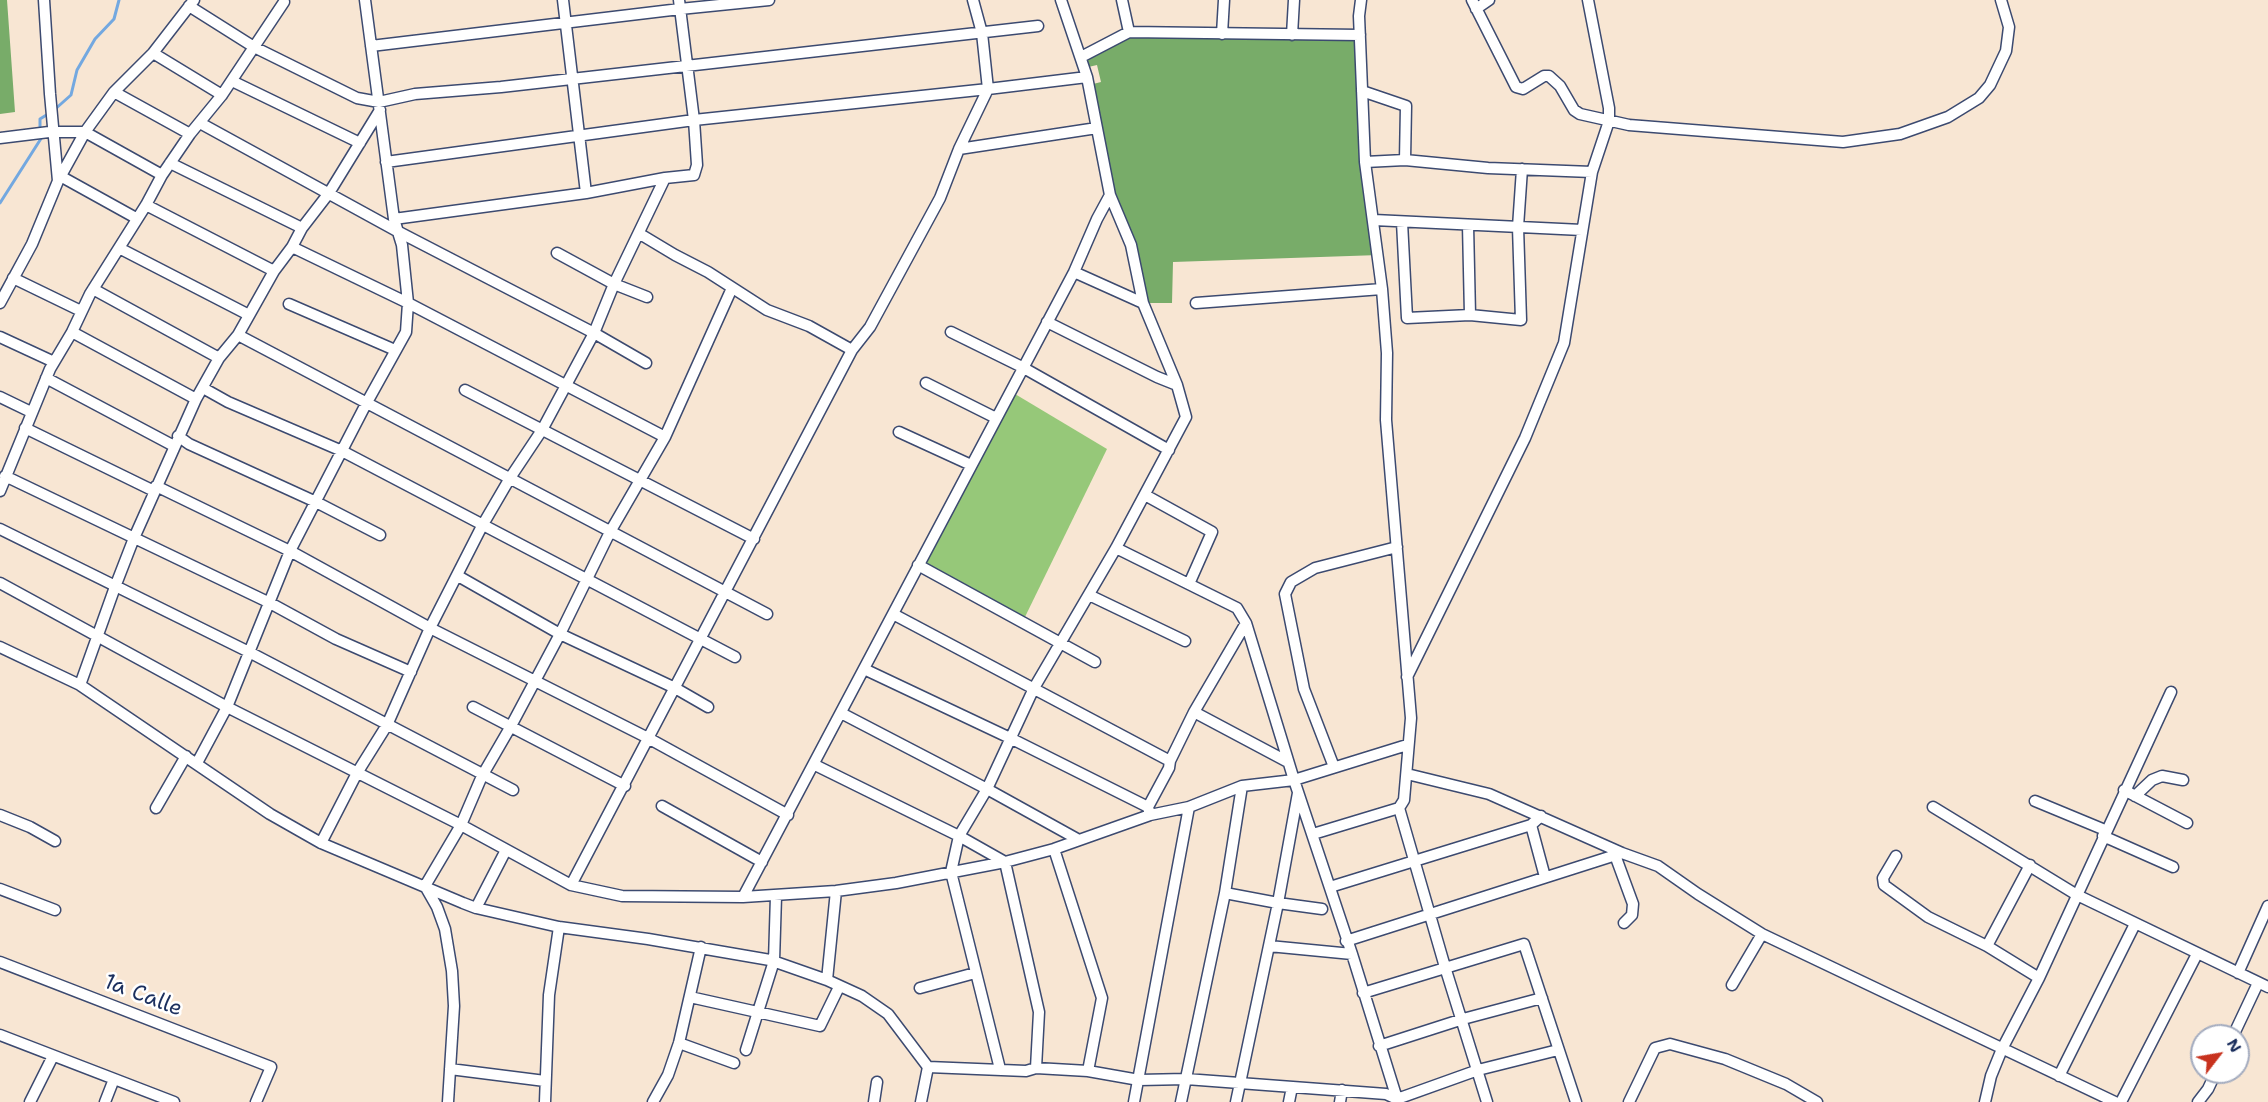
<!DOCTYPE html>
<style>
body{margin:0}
#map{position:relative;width:2268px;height:1102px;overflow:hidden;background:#f8e6d3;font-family:"Shantell Sans",sans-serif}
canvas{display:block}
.north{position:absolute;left:2190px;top:1024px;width:60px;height:60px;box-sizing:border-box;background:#fff;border:2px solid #a4acbf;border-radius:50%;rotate:59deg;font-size:16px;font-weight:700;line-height:24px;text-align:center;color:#1b2f5e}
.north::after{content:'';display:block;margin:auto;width:21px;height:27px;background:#c8321e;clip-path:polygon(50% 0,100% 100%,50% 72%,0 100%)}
</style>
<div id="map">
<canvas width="2268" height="1102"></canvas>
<div class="north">N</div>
</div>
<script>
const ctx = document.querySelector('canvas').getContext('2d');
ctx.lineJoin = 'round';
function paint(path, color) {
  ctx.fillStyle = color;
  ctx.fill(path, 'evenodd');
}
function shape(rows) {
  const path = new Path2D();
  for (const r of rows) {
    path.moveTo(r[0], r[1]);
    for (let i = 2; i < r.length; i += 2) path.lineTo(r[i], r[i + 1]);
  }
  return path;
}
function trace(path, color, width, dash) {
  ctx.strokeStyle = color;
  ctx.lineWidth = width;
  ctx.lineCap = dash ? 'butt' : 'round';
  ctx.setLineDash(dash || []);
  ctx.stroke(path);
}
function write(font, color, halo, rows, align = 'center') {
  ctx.font = font + ' "Shantell Sans",sans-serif';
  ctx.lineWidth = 5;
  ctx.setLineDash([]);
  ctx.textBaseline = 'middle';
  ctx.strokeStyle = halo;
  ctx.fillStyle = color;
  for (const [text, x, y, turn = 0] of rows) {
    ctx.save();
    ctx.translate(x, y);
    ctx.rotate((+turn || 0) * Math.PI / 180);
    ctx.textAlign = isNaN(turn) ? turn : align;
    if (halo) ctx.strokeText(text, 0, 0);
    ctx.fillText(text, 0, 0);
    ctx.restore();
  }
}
const green = shape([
 [1010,391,1107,449,1023,621,918,565]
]);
const forest = shape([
 [0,0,7,0,15,112,0,114],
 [1129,32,1360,35,1364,147,1379,255,1173,262,1172,303,1143,303,1139,276,1110,195,1089,85,1101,82,1097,65,1084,68,1081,57]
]);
const stream = shape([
 [53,111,71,95,77,70,95,39,114,19,119,0],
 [40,130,40,119,48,114],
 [0,203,42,137]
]);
const minor = shape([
 [44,0,50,94,58,181],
 [563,0,586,193],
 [1361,0,1359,16,1365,162,1382,289,1387,353,1386,420,1411,718,1404,800,1399,808,1445,967,1487,1102],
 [1472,0,1516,87,1523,89,1544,76,1549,76,1560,86,1574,110,1580,114,1629,125,1843,142,1900,134,1948,117,1979,98,1990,85,2006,51,2009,27,2001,0],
 [189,6,254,47,357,98,379,102,415,94,501,87,1038,26],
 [1476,9,1489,0],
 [1129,32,1360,35],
 [1222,34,1224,0],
 [1292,35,1294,0],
 [371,46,680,9,769,0],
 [153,53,222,95],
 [1081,57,1129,32,1122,0],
 [232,81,360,143],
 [1362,91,1406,106,1405,160],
 [114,92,190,134],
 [200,123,397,231,594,333,646,363],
 [0,138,49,132,85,132,162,175],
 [959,149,1097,128],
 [386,162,694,120,988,89,1087,77],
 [1365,162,1405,160,1488,168,1592,172],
 [170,163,302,228],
 [62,177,136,218],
 [665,178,694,175,697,165,694,120,679,0],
 [146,205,274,271],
 [1374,220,1582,230],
 [1402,222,1407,318,1470,315],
 [1468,225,1470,315,1521,320,1518,227,1522,169],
 [640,234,675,255,708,272,767,310,809,326,852,350],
 [292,247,408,303,665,437],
 [119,248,249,315],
 [557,253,614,284,647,297],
 [1074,272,1143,303],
 [13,278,81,311],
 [93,289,219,358],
 [0,303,32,244,58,181,85,132,114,92,153,53,194,0],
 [1196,303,1382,289],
 [289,304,395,350],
 [1047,322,1157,377,1177,385],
 [72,332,196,399],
 [951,332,1022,367,1169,450],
 [238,335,767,614],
 [0,337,54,362],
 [46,378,174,446],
 [926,383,996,418],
 [203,388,228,402,342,451,735,657],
 [465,390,754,539],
 [0,397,31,412],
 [25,428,154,491],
 [899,432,971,465],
 [178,436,189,444,316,502,380,535],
 [5,476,270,603,336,639,411,672],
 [156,486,290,551,430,628,648,738,788,815],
 [0,491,50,369,72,332,90,294,146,205,162,175,190,134,222,95,284,2],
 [1145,495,1212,532,1189,584],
 [0,529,249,652,513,790],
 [1116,548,1237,608,1246,623,1294,780,1352,954,1398,1102],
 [918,565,1095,662],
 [458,576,560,634,675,688,708,707],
 [0,583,227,707,461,825,571,885,622,896,743,897,836,891,896,883,1005,862,1054,849,1150,815,1189,807,1242,786,1294,780,1407,745],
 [1089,595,1185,641],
 [893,614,1170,761,1169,768,1148,807,1150,815],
 [0,647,80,685,270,814,321,843,463,903,476,908,559,927,648,939,770,960,827,980,862,996,888,1014,928,1067,921,1102],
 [864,669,1010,738,1148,807],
 [1407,677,1525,438,1564,343,1592,172,1609,121,1609,108,1588,0],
 [80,685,115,587,134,538,196,399,219,358,238,335,274,271,292,247,302,228,329,193,380,110],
 [473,707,625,786],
 [1194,712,1288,762],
 [841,713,987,789,1079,840],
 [1170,761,1194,712,1246,623],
 [197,763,227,707,290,551,366,404,406,332,408,303,402,245,394,219,365,0],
 [815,765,959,836,1005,862,1039,1012,1036,1068],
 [1334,767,1304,689,1285,594,1291,582,1315,568,1397,547],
 [1407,774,1489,794,1622,853,1658,866,1698,894,1762,934,2115,1102],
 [2124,790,2187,823],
 [2135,796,2152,780,2162,776,2183,780],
 [2035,801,2105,830],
 [662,806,762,862],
 [1933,807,2077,895,2268,987],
 [156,808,186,756],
 [0,815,30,827,55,841],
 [1531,825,1545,877],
 [1313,834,1399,808],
 [2103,836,2173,867],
 [321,843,357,773,387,725,430,628,482,526,510,478,542,430,594,333,614,284,665,178,586,193,394,219],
 [1054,849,1102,998,1088,1071],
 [1615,855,1633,904,1632,915,1624,923],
 [1896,856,1883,878,1884,885,1928,917,1987,946],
 [2030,865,1987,946,2039,978],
 [571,885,852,350,870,327,940,198,959,149,988,89,982,33,973,0],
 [425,886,461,825,482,776,511,726,560,634,610,532,665,437,732,288],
 [425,886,437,907,445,929,452,971,454,1006,448,1102],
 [1330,887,1531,825,1541,816],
 [0,889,55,910],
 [1225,893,1278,903,1322,909],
 [743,897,1074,272,1097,219,1110,195,1087,77,1061,0],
 [476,908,506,850],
 [1346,941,1622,853],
 [1269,946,1352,954],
 [0,962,271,1067,256,1102],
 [2238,973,2268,906],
 [827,980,836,891],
 [1732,985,1762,934],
 [920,988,975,973],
 [1363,993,1524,944,1576,1102],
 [690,997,820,1026,839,987],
 [0,1035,174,1102],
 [2233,1036,2258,983],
 [679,1043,734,1063],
 [1379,1046,1463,1019,1542,998],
 [746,1050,774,961,776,896],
 [928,1067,1026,1071,1036,1068,1088,1071,1139,1080,1186,1079,1386,1094,1397,1099,1478,1070,1558,1050],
 [450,1069,545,1081],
 [1000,1069,951,872,959,836,987,789,1034,688,1116,548,1186,417,1177,385,1143,303,1131,245,1110,195],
 [2059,1076,2135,924],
 [30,1102,53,1056],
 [105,1102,114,1079],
 [545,1102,549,995,559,927],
 [653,1102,668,1075,679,1043,701,947],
 [874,1102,877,1082],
 [1134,1102,1189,807],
 [1181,1102,1225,893,1242,786],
 [1236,1102,1278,903,1298,793],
 [1289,1102,1292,1087],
 [1340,1102,1342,1090],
 [1629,1102,1655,1048,1670,1044,1725,1059,1786,1084,1817,1102],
 [1985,1102,1991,1076,2002,1049,2039,978,2171,692],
 [2121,1102,2197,954],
 [2198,1102,2208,1089,2216,1072]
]);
const streetNames = [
 ["1a Calle",143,996,21]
];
paint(green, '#96c879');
paint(forest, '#78ac69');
trace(stream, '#73a8e0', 3);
trace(minor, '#3c4a70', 13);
trace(minor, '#fff', 10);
write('22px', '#1b2f5e', '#fff', streetNames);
</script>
